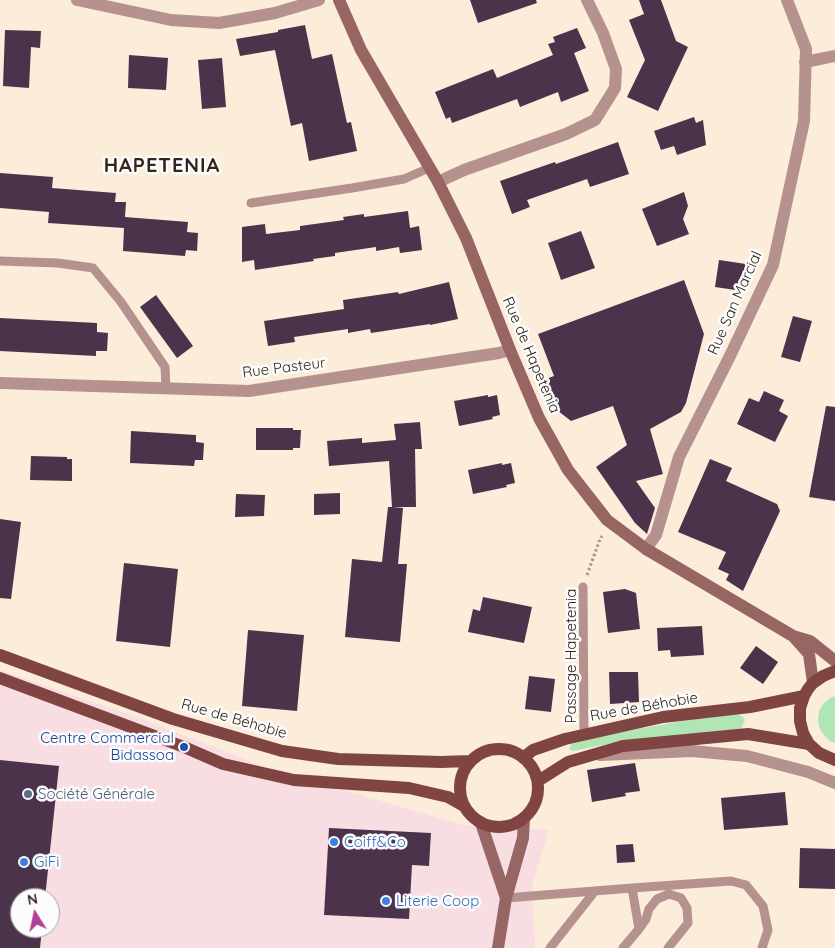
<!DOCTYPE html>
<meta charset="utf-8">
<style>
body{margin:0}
#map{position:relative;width:835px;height:948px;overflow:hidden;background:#fcecda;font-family:Quicksand,sans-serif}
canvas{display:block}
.north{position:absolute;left:10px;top:888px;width:50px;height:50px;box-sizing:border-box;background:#fcfcfc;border:1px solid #aaa6a2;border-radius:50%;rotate:350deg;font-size:14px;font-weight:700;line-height:20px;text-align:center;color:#30261b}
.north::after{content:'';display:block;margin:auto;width:18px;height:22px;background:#b23f99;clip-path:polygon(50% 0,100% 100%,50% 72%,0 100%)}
</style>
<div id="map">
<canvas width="835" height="948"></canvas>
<div class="north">N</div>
</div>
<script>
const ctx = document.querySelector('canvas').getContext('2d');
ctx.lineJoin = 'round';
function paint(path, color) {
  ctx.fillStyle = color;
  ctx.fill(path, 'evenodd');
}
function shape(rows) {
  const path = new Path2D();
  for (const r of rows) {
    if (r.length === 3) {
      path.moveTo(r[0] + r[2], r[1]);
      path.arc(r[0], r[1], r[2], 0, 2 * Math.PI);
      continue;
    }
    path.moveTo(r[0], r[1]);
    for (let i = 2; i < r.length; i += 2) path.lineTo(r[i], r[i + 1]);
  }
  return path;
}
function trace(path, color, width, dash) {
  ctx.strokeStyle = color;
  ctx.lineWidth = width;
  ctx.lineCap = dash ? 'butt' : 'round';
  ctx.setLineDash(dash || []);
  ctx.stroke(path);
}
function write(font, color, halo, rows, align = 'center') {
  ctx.font = font + ' Quicksand,sans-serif';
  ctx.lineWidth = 5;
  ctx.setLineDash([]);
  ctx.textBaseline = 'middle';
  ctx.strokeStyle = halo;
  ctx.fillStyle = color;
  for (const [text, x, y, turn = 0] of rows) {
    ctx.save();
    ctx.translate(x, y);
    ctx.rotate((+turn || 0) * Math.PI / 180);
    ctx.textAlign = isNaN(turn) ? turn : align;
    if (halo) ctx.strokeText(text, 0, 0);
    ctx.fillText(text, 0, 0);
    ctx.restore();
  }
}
const commercial = shape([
 [0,670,139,718,265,767,463,825,549,830,532,886,535,948,0,948],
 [20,898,50,898,50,928,20,928]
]);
const green = shape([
 [835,696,835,743,830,741,824,735,819,728,818,720,819,711,823,704,830,698],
 [734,714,740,715,743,717,745,720,741,729,622,741,573,751,569,749,571,744,605,735,699,718]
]);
const building = shape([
 [470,0,536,0,537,3,478,23],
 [639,0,661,0,676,41,688,47,658,111,627,97,645,60,629,20,644,14],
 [305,25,312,59,332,54,347,123,351,122,357,151,309,161,302,123,291,126,275,50,240,56,236,39,278,32,278,30],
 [577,28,586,48,574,53,589,91,561,102,558,92,520,107,517,99,452,123,450,117,446,119,435,92,493,69,497,78,553,55,548,44,555,42,553,37],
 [5,30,41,31,40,48,31,47,29,88,3,86],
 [129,55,168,58,166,90,128,88],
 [222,58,226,107,202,109,198,60],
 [694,117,696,123,703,120,706,145,677,155,674,146,661,150,654,131],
 [618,142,629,174,590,187,587,179,527,200,530,207,512,214,500,181,555,162,556,164],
 [0,173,53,177,52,188,116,193,115,202,126,202,125,217,188,222,187,232,198,233,197,251,186,250,185,256,123,251,124,228,48,223,49,212,0,208],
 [684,192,688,206,683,219,689,234,657,246,642,209],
 [408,211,410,228,419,226,422,250,400,253,399,247,376,251,376,247,335,253,335,256,313,259,314,261,255,270,254,260,242,262,242,227,265,224,266,234,300,230,300,226,344,220,343,217,364,214,364,217],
 [581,231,595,268,561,280,548,243],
 [719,260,746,264,742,291,715,287],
 [684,280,704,334,686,403,681,412,650,429,663,474,636,481,655,508,647,534,635,523,596,467,627,445,613,406,571,421,553,407,541,381,554,376,538,334],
 [449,282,458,319,430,325,430,324,371,333,370,329,348,333,348,329,294,337,295,342,268,346,264,321,344,309,343,300,398,292,399,294],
 [156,295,193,346,177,358,140,307],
 [793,316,812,321,800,362,781,357],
 [0,318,97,323,97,332,108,333,107,351,96,351,96,356,0,351],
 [764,391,784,400,779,411,788,416,775,442,737,424,749,398,759,402],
 [488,395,488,397,497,395,500,415,492,417,493,419,459,426,454,401],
 [826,406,835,407,835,501,809,497],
 [420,422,422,449,415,449,416,507,393,507,403,508,398,564,407,564,400,642,345,637,352,559,382,562,388,507,392,507,389,461,329,466,327,441,362,438,362,443,396,440,394,424],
 [256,428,293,428,293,430,301,430,300,448,293,448,293,450,256,450],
 [131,431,196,435,196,442,204,443,203,460,195,460,194,466,130,463],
 [31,456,67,457,67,459,72,459,72,481,30,480],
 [710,459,732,468,726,481,777,504,780,511,743,591,726,580,729,574,718,569,726,552,678,532],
 [502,463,502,465,511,463,515,483,506,485,507,487,473,494,468,470],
 [340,493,340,514,314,515,314,494],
 [236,494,265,495,264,516,235,517],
 [0,519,21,522,11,599,0,598],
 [124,563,178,569,170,647,116,641],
 [625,589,636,593,640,629,608,633,603,592],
 [483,597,532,607,524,643,468,632,473,609,480,611],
 [702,626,704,655,671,657,670,650,658,651,657,628],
 [248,630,304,635,297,711,242,706],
 [756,646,778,662,763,684,740,668],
 [609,672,638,672,639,702,610,704],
 [529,676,555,679,551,712,525,709],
 [0,760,59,766,45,898,20,898,20,928,42,928,40,948,0,948],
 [635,763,640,791,625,793,626,796,592,802,587,770],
 [785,792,788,825,724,830,721,798],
 [329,828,431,833,429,866,412,865,409,919,324,915],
 [633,844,635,862,617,863,616,845],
 [800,848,835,849,835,889,799,888]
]);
const path = shape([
 [587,575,600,539,602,536]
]);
const lane = shape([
 [251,203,352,188,404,179,429,168],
 [0,261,58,263,93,268,121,302,165,367,166,389],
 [583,587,584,735],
 [632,888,731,881,746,885,763,906,768,930,762,948],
 [506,898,632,888,639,929,623,948],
 [639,929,646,919,649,909,657,899,669,894,681,898,687,908,688,923,668,948],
 [550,948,595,891]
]);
const street = shape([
 [77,0,171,20,219,23,275,13,319,0],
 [805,62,835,56],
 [438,182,464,170,566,134,595,120,615,88,616,69,603,33,587,0],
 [0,383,249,391,499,353,510,350],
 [646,549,656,535,679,457,729,358,773,265,804,121,806,49,787,0],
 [600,755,692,751,747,756,808,772,835,783]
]);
const secondary = shape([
 [339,0,361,50,438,182,466,238,510,350,539,418,568,470,607,520,646,549,793,636,810,641,835,661],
 [793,636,809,654,813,683],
 [481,823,506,898],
 [498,948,506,898,523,838,524,819]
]);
const primary = shape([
 [0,655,173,719,282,751,338,759,441,762,469,761],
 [835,671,823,676,813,683,808,689,804,696,800,708,800,721,803,733,809,744,819,753,835,760],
 [0,678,184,747,223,764,294,780,409,788,448,797,464,806],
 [499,788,39],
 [524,757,533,750,565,739,663,717,750,707,804,696],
 [538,781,568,762,623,746,748,734,809,744]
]);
const markers = [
 [184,747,5,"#1a4fb4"],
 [28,794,5,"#5c6f8a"],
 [334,842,5,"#3f7fe0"],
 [24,862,5,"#3f7fe0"],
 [386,901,5,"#3f7fe0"]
];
const streetNames = [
 ["Rue San Marcial",735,303,-66],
 ["Rue de Hapetenia",531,355,67],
 ["Rue Pasteur",284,368,-7],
 ["Passage Hapetenia",571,656,-90],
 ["Rue de Béhobie",644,707,-10],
 ["Rue de Béhobie",234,719,16]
];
const transitNames = [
 ["Centre Commercial",174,738],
 ["Bidassoa",174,755]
];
const serviceNames = [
 ["Société Générale",38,794]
];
const shopNames = [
 ["Coiff&Co",344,842],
 ["GiFi",34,862],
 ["Literie Coop",396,901]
];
const districtNames = [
 ["HAPETENIA",162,166]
];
paint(commercial, '#f8dde2');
paint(green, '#afe6b4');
paint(building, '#4b344b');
trace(path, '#a59788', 3, [2.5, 2.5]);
trace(lane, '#b6928f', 9);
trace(street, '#b6928f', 12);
trace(secondary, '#976562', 12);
trace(primary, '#804543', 12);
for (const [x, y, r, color] of markers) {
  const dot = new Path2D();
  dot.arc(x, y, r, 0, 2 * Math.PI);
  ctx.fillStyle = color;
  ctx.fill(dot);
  trace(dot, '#fcfcfc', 2);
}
write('15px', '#30261b', '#fcfcfc', streetNames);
write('15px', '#164399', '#fcfcfc', transitNames, 'right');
write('15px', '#4e5e75', '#fcfcfc', serviceNames, 'left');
write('15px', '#366cbe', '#fcfcfc', shopNames, 'left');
ctx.letterSpacing = '1px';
write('bold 20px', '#30261b', '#fcfcfc', districtNames);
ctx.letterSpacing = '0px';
</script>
